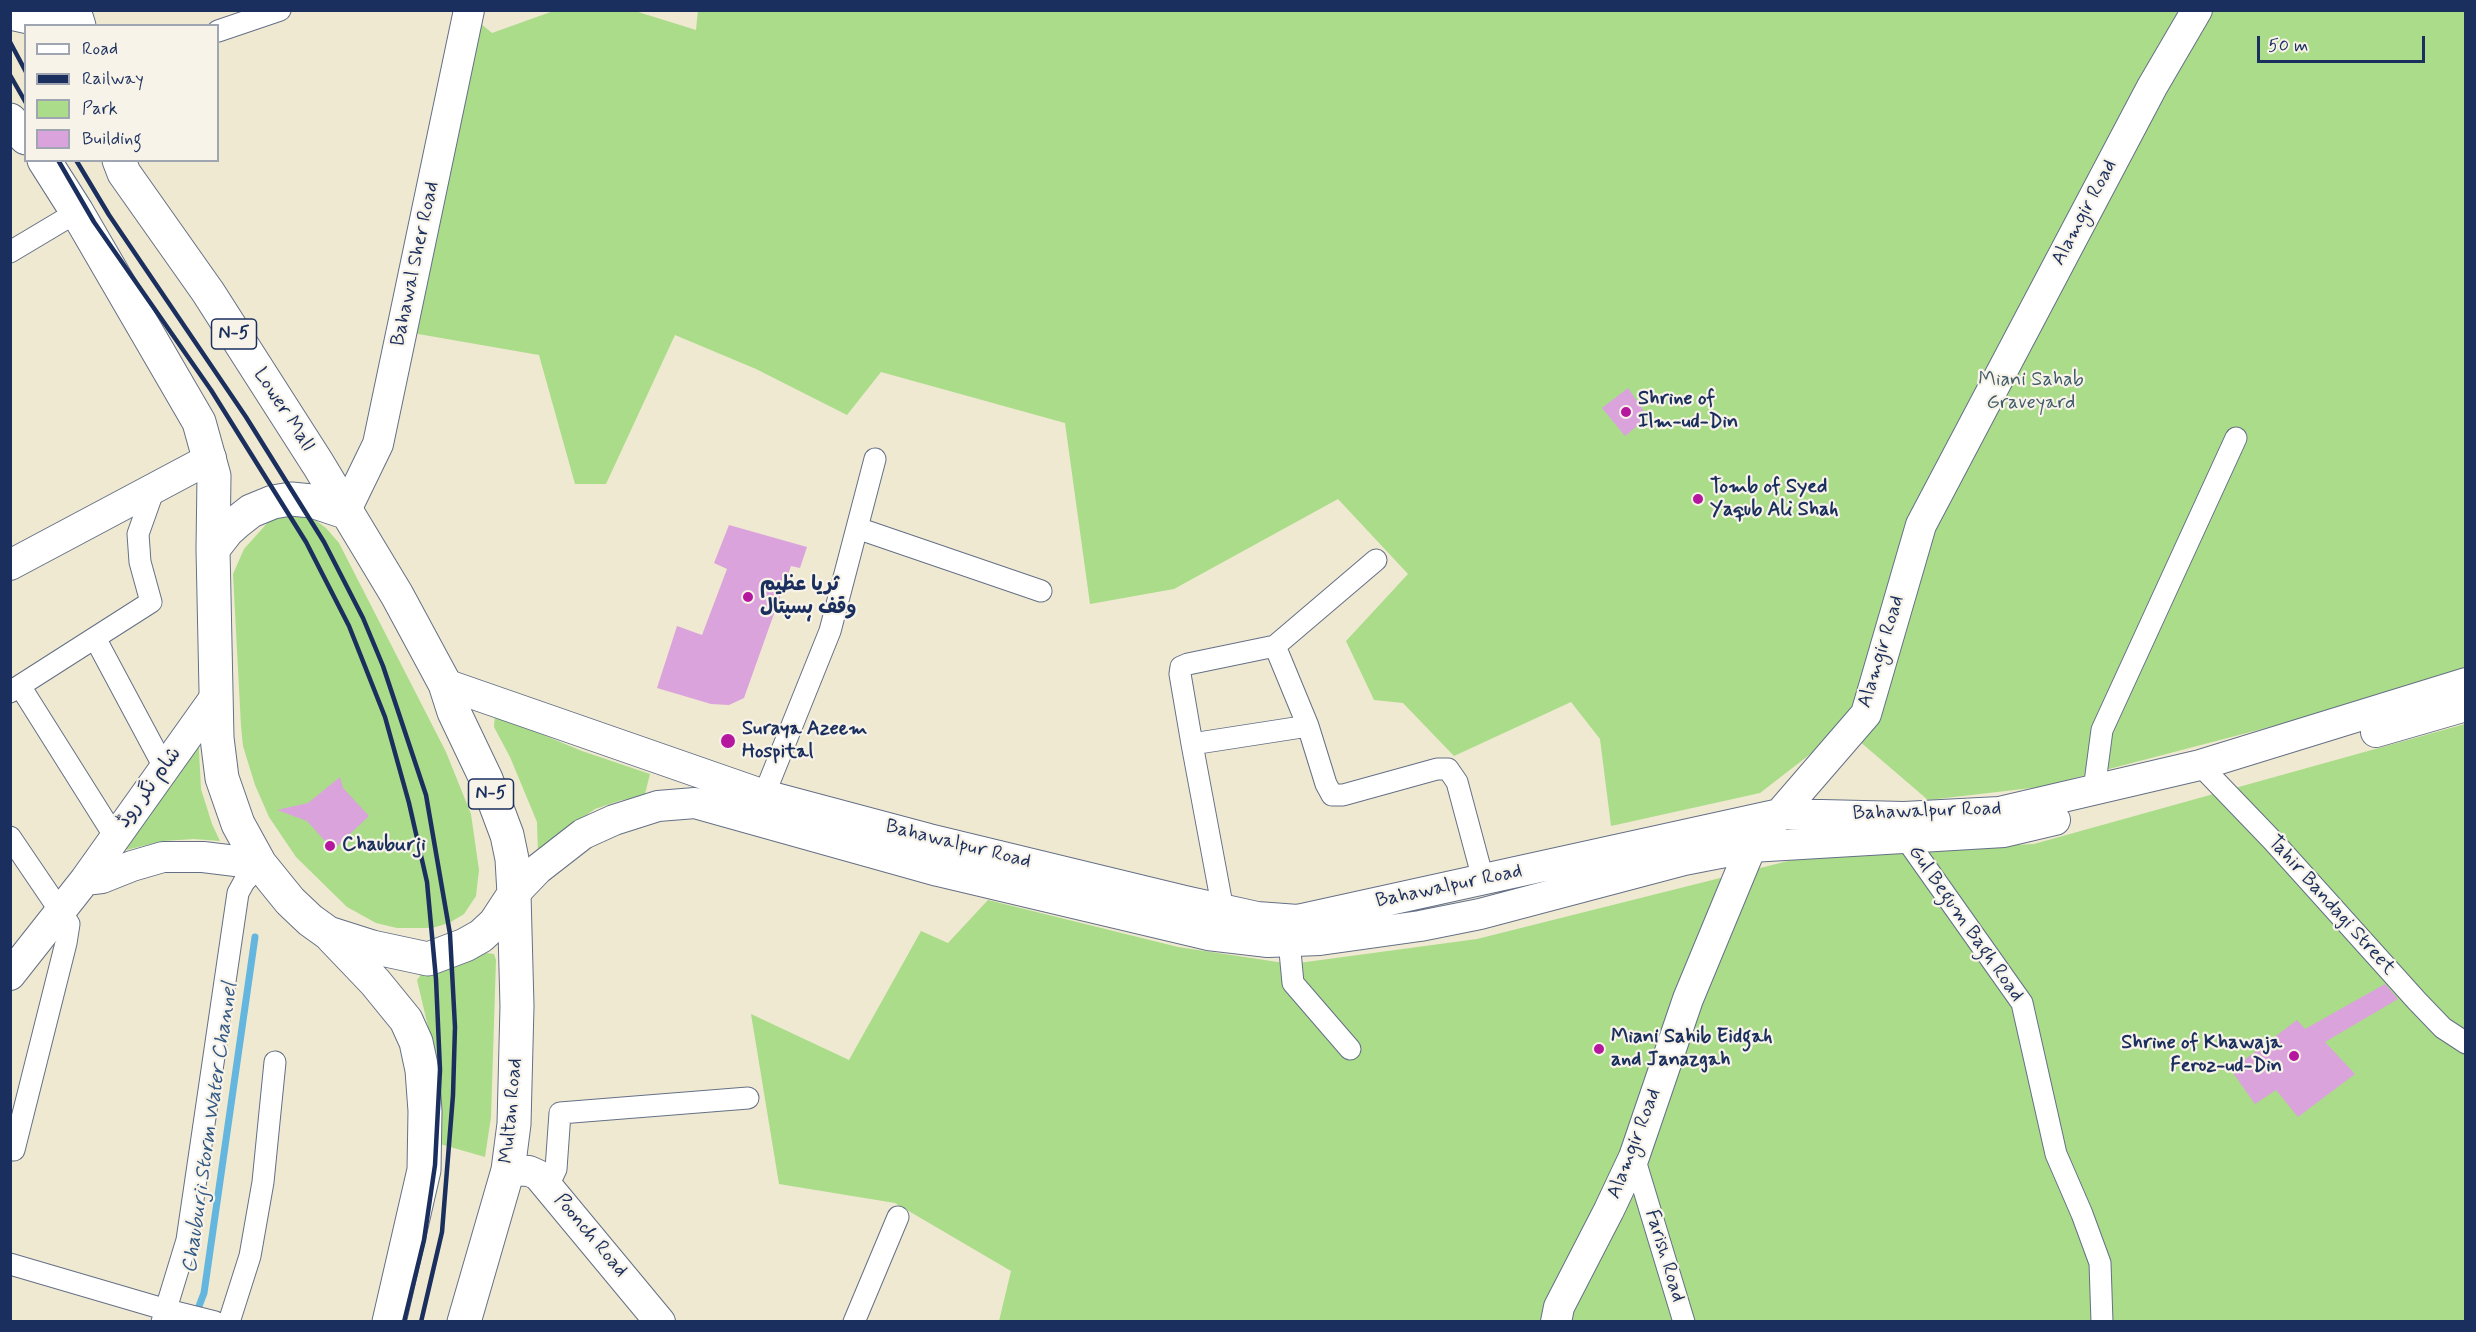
<!DOCTYPE html>
<meta charset="utf-8">
<style>
body{margin:0}
#map{position:relative;width:2476px;height:1332px;overflow:hidden;background:#efe9d1;font-family:Mynerve,sans-serif}
canvas{display:block}
.frame{position:absolute;inset:0;border:12px solid #1b2f5e;pointer-events:none}
.legend{position:absolute;left:24px;top:24px;width:195px;height:138px;box-sizing:border-box;background:#f7f3e8;border:2px solid #9fa5b1;margin:0;padding:8px 10px;list-style:none;font-size:18px;color:#1b2f5e}
.legend li{display:flex;align-items:center;gap:12px;height:30px}
.legend b{width:30px;border:2px solid #9fa5b1}
.scale{position:absolute;left:2257px;top:36px;width:168px;height:27px;box-sizing:border-box;border:3px solid #1b2f5e;border-top:0;padding-left:8px;font-size:18px;line-height:21px;white-space:nowrap;color:#1b2f5e;-webkit-text-stroke:4px #f7f3e8;paint-order:stroke}
</style>
<div id="map">
<canvas width="2476" height="1332"></canvas>
<div class="frame"></div>
<ul class="legend">
<li><b style="height:8px;background:#fff"></b>Road</li>
<li><b style="height:8px;background:#1b2f5e"></b>Railway</li>
<li><b style="height:16px;background:#aadc8a"></b>Park</li>
<li><b style="height:16px;background:#dba3dc"></b>Building</li>
</ul>
<div class="scale">50 m</div>
</div>
<script>
const ctx = document.querySelector('canvas').getContext('2d');
ctx.lineJoin = 'round';
function paint(path, color) {
  ctx.fillStyle = color;
  ctx.fill(path, 'evenodd');
}
function shape(rows) {
  const path = new Path2D();
  for (const r of rows) {
    path.moveTo(r[0], r[1]);
    for (let i = 2; i < r.length; i += 2) path.lineTo(r[i], r[i + 1]);
  }
  return path;
}
function trace(path, color, width, dash) {
  ctx.strokeStyle = color;
  ctx.lineWidth = width;
  ctx.lineCap = dash ? 'butt' : 'round';
  ctx.setLineDash(dash || []);
  ctx.stroke(path);
}
function write(font, color, halo, rows, align = 'center') {
  ctx.font = font + ' Mynerve,"Playpen Sans Arabic",sans-serif';
  ctx.lineWidth = 4.5;
  ctx.setLineDash([]);
  ctx.textBaseline = 'middle';
  ctx.strokeStyle = halo;
  ctx.fillStyle = color;
  for (const [text, x, y, turn = 0] of rows) {
    ctx.save();
    ctx.translate(x, y);
    ctx.rotate((+turn || 0) * Math.PI / 180);
    ctx.textAlign = isNaN(turn) ? turn : align;
    if (halo) ctx.strokeText(text, 0, 0);
    ctx.fillText(text, 0, 0);
    ctx.restore();
  }
}
const green = shape([
 [556,10,635,11,696,30,698,10,2464,11,2466,13,2465,670,2373,700,2040,787,1928,800,1844,728,1760,793,1611,826,1600,739,1571,702,1454,756,1403,703,1374,700,1346,641,1408,574,1338,499,1174,589,1090,604,1065,423,881,372,847,415,756,369,675,335,606,484,575,484,539,355,401,331,469,14,492,33],
 [298,515,315,520,326,528,339,543,446,752,471,814,479,870,476,896,464,914,449,923,432,928,397,928,376,923,347,907,296,857,269,817,255,785,243,746,241,726,233,574,244,549,270,520],
 [495,715,582,751,650,774,644,798,622,800,595,809,566,829,538,854,537,822,510,757,494,727],
 [2465,724,2465,1321,999,1321,1011,1271,895,1203,779,1184,751,1014,849,1060,921,931,948,943,988,900,1178,947,1291,964,1477,939,1804,857,2034,844],
 [200,731,199,751,201,789,212,824,220,841,194,839,163,841,126,850,107,859],
 [486,953,494,954,496,960,491,1117,485,1157,433,1142,431,1039,417,980,422,973]
]);
const stream = shape([
 [196,1314,204,1293,255,937]
]);
const building = shape([
 [1628,388,1648,417,1625,436,1602,408],
 [729,525,807,547,800,568,791,566,744,698,729,705,711,704,657,688,677,626,702,635,727,569,714,563],
 [340,777,343,788,369,816,333,850,307,821,277,810,308,803],
 [2385,984,2398,999,2325,1042,2355,1074,2298,1117,2276,1090,2255,1104,2231,1070,2297,1020,2305,1029]
]);
const street = shape([
 [218,31,280,10],
 [10,252,77,212],
 [857,528,1041,591],
 [95,638,164,767],
 [1275,646,1308,726,1326,784,1332,795,1343,795,1437,769,1448,769,1457,782,1483,879],
 [20,686,115,837],
 [10,692,151,602,140,562,138,534,154,489],
 [1192,744,1308,726],
 [2200,765,2273,841,2417,1001,2443,1028,2466,1043],
 [2094,790,2102,730,2236,438],
 [764,795,830,631,875,459],
 [10,837,69,924,66,943,14,1150],
 [1906,839,2022,1003,2056,1154,2082,1214,2100,1263,2102,1322],
 [1223,910,1192,744,1180,674,1181,667,1188,664,1275,646,1376,560],
 [1289,941,1293,983,1350,1049],
 [1634,1157,1684,1322],
 [548,1186,556,1169,560,1113,748,1098],
 [10,1264,167,1310,215,1322],
 [162,1322,187,1240,238,893,244,882,260,864],
 [229,1322,250,1256,263,1182,275,1062],
 [854,1322,898,1217]
]);
const secondary = shape([
 [345,512,378,444,469,10],
 [10,565,211,458],
 [445,684,764,795,929,839,1185,901,1257,917,1298,920,1780,814,1904,817,1999,812,2200,765,2466,683],
 [2376,732,2466,706],
 [85,880,102,878,132,866,163,857,203,857,260,864],
 [514,894,538,869,583,834,614,820,658,806,695,803,938,871,1208,935,1268,942,1320,940,1420,926,1480,914,1684,860,1751,847,2004,832,2055,820],
 [10,975,85,880,216,696],
 [508,1170,529,1171,538,1175,660,1322],
 [1556,1322,1559,1307,1609,1210,1634,1157,1688,999,1751,847,1866,714,1921,525,2152,87,2197,10]
]);
const primary = shape([
 [74,10,79,26],
 [10,13,37,19,50,26],
 [10,120,26,138],
 [44,160,77,212,199,422,214,476,213,549],
 [119,160,124,173,208,292,318,464,397,595,445,684,454,712,486,779,507,835,512,859,514,894,495,923,481,936,465,945,428,959,372,947,328,933,310,920,290,901,260,864,238,824,222,778,217,738,213,549,227,531,237,522,251,511,273,502,291,499,312,501,345,512],
 [331,936,375,982,406,1020,416,1042,422,1070,425,1111,424,1170,389,1322],
 [464,1322,508,1170,514,1124,517,1006,514,894]
]);
const rail = shape([
 [10,42,26,72],
 [10,75,26,103],
 [58,160,94,222,211,390,306,542,349,626,385,717,409,803,427,882,436,979,440,1070,435,1165,424,1240,404,1322],
 [76,160,109,215,246,417,324,542,363,618,383,666,426,795,450,934,455,1027,453,1095,442,1232,421,1322]
]);
const markers = [
 [1626,412,6,"#b5179e"],
 [1698,499,6,"#b5179e"],
 [748,597,6,"#b5179e"],
 [728,741,8,"#b5179e"],
 [330,846,6,"#b5179e"],
 [1599,1049,6,"#b5179e"],
 [2294,1056,6,"#b5179e"]
];
const shields = [
 [234,334,45],
 [491,794,45]
];
const shieldNames = [
 ["N-5",234,334],
 ["N-5",491,794]
];
const streetNames = [
 ["Alamgir Road",2085,213,-62],
 ["Bahawal Sher Road",416,264,-78],
 ["Lower Mall",283,410,57],
 ["Alamgir Road",1882,652,-73],
 ["شام نگر روڈ",150,788,-54],
 ["Bahawalpur Road",1927,812,-2],
 ["Bahawalpur Road",958,845,14],
 ["Bahawalpur Road",1449,887,-12],
 ["Tahir Bandagi Street",2331,906,48],
 ["Gul Begum Bagh Road",1965,924,55],
 ["Multan Road",512,1111,-85],
 ["Alamgir Road",1635,1144,-69],
 ["Poonch Road",590,1236,50],
 ["Farish Road",1664,1256,73]
];
const parkNames = [
 ["Miani Sahab",2031,381],
 ["Graveyard",2031,404]
];
const poiNames = [
 ["Shrine of",1638,400],
 ["Ilm-ud-Din",1638,423],
 ["Tomb of Syed",1710,488],
 ["Yaqub Ali Shah",1710,511],
 ["ثریا عظیم",760,586],
 ["وقف ہسپتال",760,609],
 ["Suraya Azeem",742,730],
 ["Hospital",742,753],
 ["Chauburji",342,846],
 ["Miani Sahib Eidgah",1611,1038],
 ["and Janazgah",1611,1061],
 ["Shrine of Khawaja",2282,1044,"right"],
 ["Feroz-ud-Din",2282,1067,"right"]
];
const waterNames = [
 ["Chauburji Storm Water Channel",211,1128,-82]
];
paint(green, '#aadc8a');
trace(stream, '#64b6df', 7);
paint(building, '#dba3dc');
trace(street, '#657086', 23);
trace(secondary, '#657086', 32);
trace(primary, '#657086', 35);
trace(street, '#fff', 21);
trace(secondary, '#fff', 30);
trace(primary, '#fff', 33);
trace(rail, '#1b2f5e', 4.5);
for (const [x, y, r, color] of markers) {
  const dot = new Path2D();
  dot.arc(x, y, r, 0, 2 * Math.PI);
  ctx.fillStyle = color;
  ctx.fill(dot);
  trace(dot, '#f7f3e8', 2);
}
for (const [x, y, w] of shields) {
  const box = new Path2D();
  box.roundRect(x - w / 2, y - 15, w, 30, 4.5);
  ctx.fillStyle = '#f7f3e8';
  ctx.fill(box);
  trace(box, '#1b2f5e', 1.5);
}
write('bold 18px', '#1b2f5e', null, shieldNames);
write('20px', '#1b2f5e', '#f7f3e8', streetNames);
write('20px', '#3f5a69', '#f7f3e8', parkNames);
write('bold 20px', '#1b2f5e', '#f7f3e8', poiNames, 'left');
write('italic 21px', '#315885', '#f7f3e8', waterNames);
</script>
